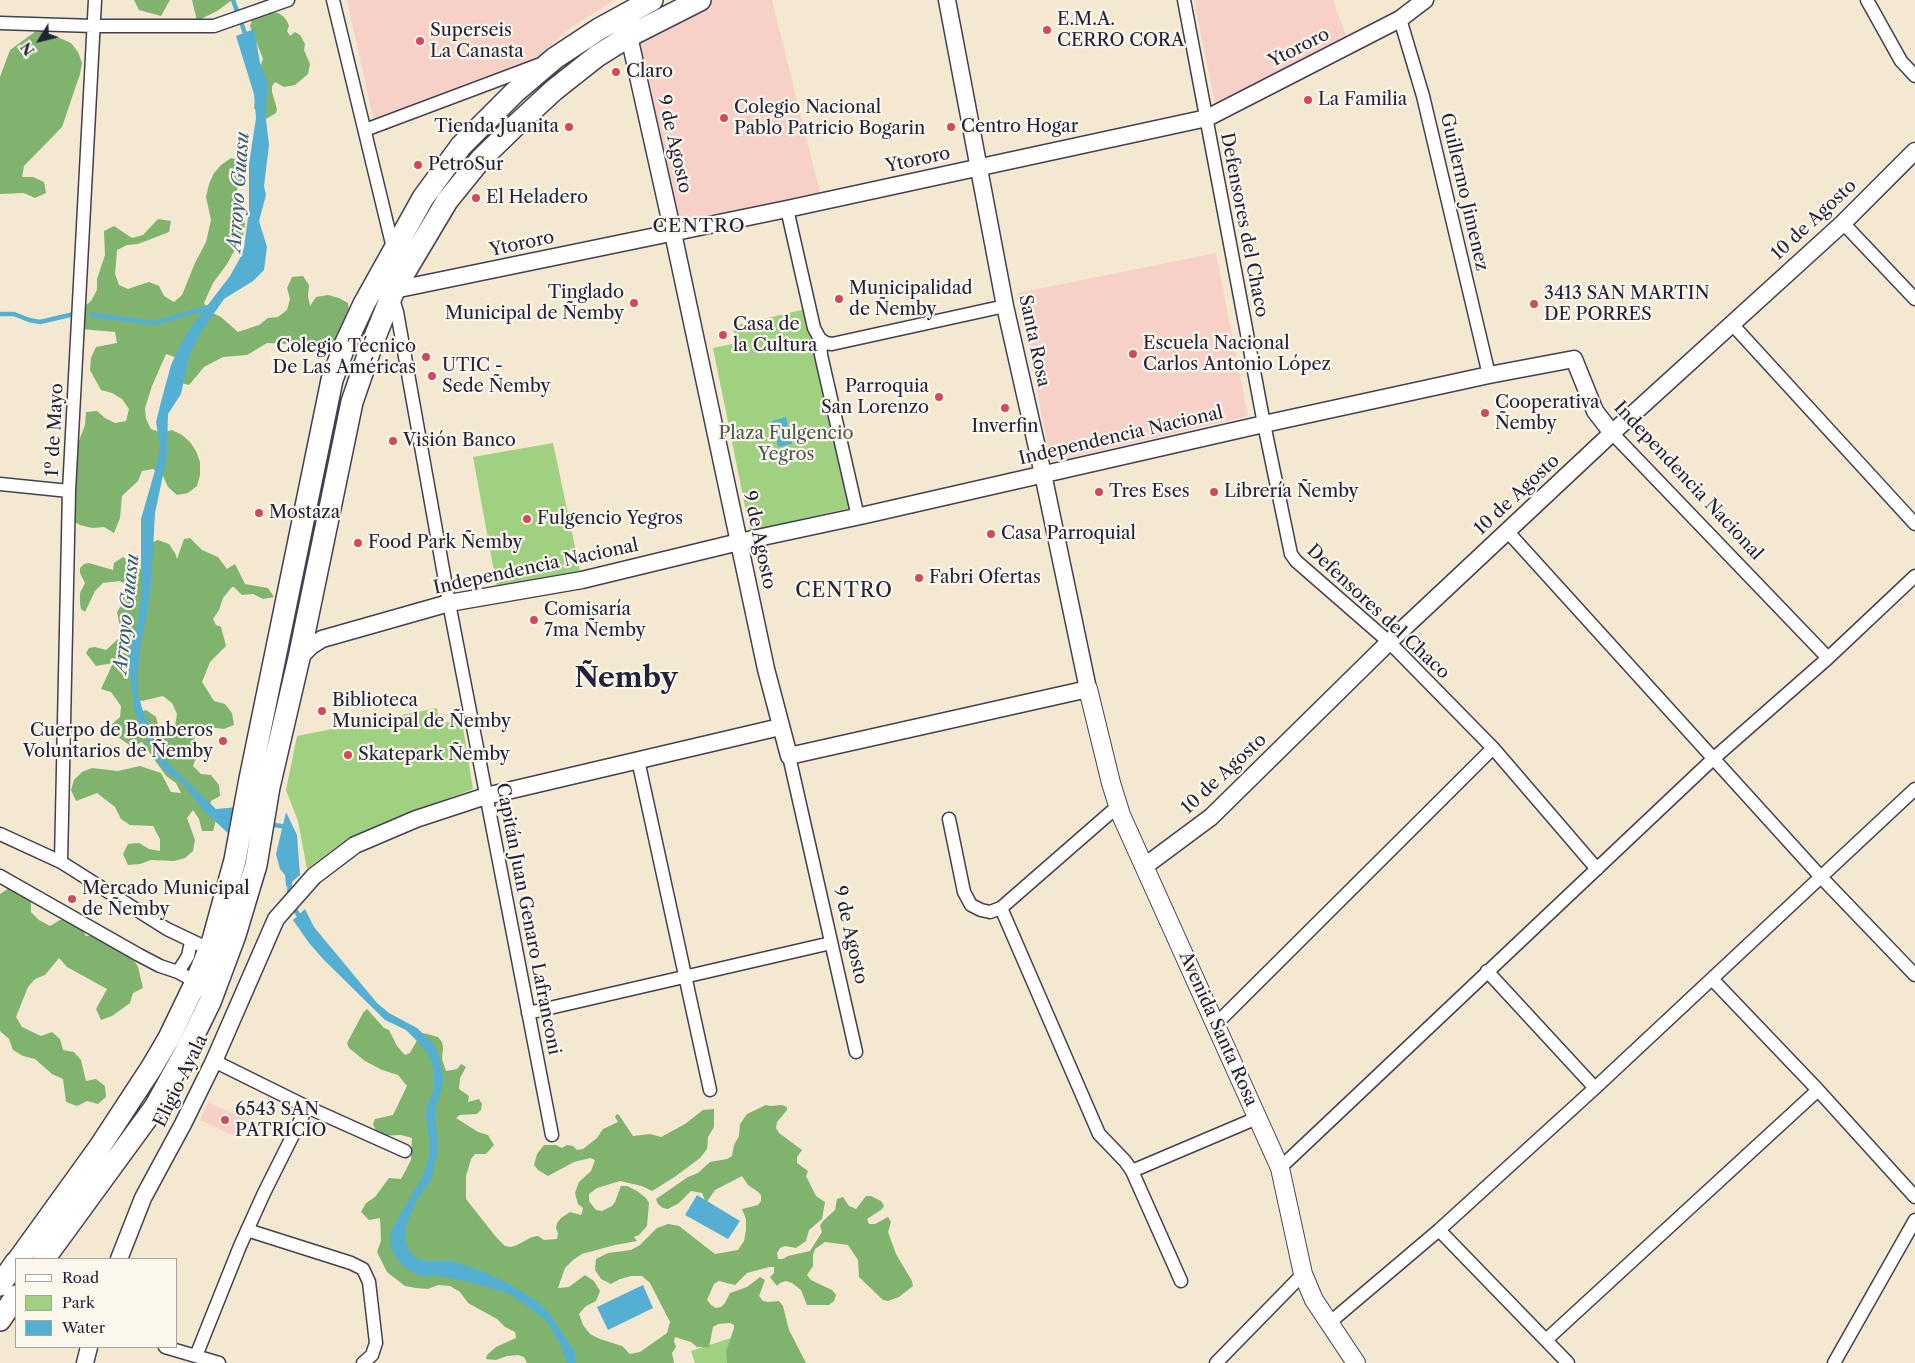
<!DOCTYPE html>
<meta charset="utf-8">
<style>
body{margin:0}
#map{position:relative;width:1915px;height:1363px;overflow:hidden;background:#f4e8d0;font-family:"Libre Caslon Text",serif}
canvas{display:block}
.legend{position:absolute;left:15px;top:1258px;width:162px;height:90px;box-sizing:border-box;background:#fbf7ec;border:1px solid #a4a2a5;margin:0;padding:6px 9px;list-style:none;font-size:15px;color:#22223b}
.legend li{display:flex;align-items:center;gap:10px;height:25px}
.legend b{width:25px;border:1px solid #a4a2a5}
.north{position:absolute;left:15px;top:15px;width:50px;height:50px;-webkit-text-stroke:4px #fbf7ec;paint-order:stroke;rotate:234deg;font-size:14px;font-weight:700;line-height:20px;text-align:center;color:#22223b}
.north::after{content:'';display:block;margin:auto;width:18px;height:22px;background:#22223b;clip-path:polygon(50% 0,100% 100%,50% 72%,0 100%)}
</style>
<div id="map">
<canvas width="1915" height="1363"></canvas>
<ul class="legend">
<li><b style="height:6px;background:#fff"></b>Road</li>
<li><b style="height:14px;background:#a0d180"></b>Park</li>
<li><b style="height:14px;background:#55afd3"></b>Water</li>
</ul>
<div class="north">N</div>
</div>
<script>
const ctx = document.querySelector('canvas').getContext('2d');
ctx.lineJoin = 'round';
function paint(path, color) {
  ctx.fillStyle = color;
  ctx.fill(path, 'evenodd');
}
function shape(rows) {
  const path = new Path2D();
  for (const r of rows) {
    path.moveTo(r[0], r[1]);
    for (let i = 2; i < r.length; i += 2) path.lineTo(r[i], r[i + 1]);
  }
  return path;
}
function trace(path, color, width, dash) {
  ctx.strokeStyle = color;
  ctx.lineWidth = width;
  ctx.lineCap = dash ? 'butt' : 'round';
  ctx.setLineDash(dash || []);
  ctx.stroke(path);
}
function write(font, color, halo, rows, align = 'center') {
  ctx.font = font + ' "Libre Caslon Text",serif';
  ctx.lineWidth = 4.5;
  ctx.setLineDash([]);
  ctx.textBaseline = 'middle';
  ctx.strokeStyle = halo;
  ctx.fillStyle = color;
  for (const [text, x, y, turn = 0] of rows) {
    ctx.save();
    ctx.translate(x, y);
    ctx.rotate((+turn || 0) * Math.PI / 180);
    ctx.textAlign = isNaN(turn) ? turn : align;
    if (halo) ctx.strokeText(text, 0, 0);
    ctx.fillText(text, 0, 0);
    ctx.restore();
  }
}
const built = shape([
 [347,0,613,0,613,1,570,28,535,59,469,82,374,122],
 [700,0,772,0,822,201,673,233,629,36],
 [1194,0,1333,0,1347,38,1215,103],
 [1216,253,1248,416,1051,462,1018,293],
 [208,1102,249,1121,241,1139,200,1120]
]);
const green = shape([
 [810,308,854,507,750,531,713,348,736,343,733,326],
 [553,443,582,580,498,593,473,457],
 [437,708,439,723,462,721,473,789,379,825,343,842,307,869,298,821,286,790,297,736],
 [737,1336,747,1363,695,1363,691,1351]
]);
const forest = shape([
 [134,0,170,0,161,16,139,10],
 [192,0,232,0,217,11,197,21],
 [267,12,278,13,283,16,287,21,289,26,287,31,290,36,295,32,300,35,305,44,304,50,310,64,308,74,295,85,284,87,275,82,272,86,272,92,277,109,276,113,266,119,261,118,254,108,259,70,263,59,250,26,252,20],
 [39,29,71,43,78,52,82,63,80,74,62,127,24,166,22,177,33,177,44,182,46,193,35,198,24,193,0,194,0,77,10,50],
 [231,158,241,160,247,170,237,190,245,224,243,235,227,264,213,283,204,303,211,312,221,317,238,332,259,325,268,318,278,317,287,310,290,299,287,288,292,277,303,276,309,285,308,296,310,306,316,297,328,295,339,298,348,303,349,314,347,326,333,342,322,346,312,346,301,341,291,344,267,343,247,355,223,357,204,367,189,385,177,382,177,358,166,354,152,386,145,408,146,419,151,429,162,433,172,430,182,435,190,442,196,451,200,462,200,475,197,486,188,493,177,495,168,487,163,476,153,469,142,471,138,481,122,496,120,518,114,533,104,527,92,528,80,525,70,519,77,446,85,425,86,412,97,411,105,418,115,423,126,421,129,409,122,399,112,393,101,390,90,370,91,358,96,347,117,343,115,332,81,329,82,308,91,301,97,290,97,279,105,255,104,231,114,226,132,238,143,235,158,219,171,221,169,232,138,244,127,245,117,250,115,274,119,285,128,289,149,282,159,286,164,296,174,302,182,295,195,263,206,242,211,220,206,197,209,184,214,173,221,165],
 [190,538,202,550,218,557,227,569,235,564,245,584,268,588,274,597,263,599,253,594,242,595,234,587,232,587,223,598,219,610,213,619,216,625,221,627,226,646,210,662,202,682,214,701,225,704,232,713,234,725,224,729,201,726,194,733,197,755,193,766,201,774,211,775,219,785,220,796,211,801,209,812,216,820,213,831,202,831,199,819,193,810,187,818,195,840,193,851,185,858,174,861,151,860,140,864,128,865,123,854,128,844,139,843,149,849,160,851,160,839,153,826,130,825,121,819,115,807,97,793,76,801,71,790,74,780,82,772,92,768,118,771,140,766,161,773,171,792,181,793,176,783,166,776,142,742,134,746,128,744,114,734,111,729,112,724,120,717,121,706,111,692,101,689,113,663,96,666,86,653,89,648,95,647,106,650,118,639,120,628,117,612,122,604,124,592,129,587,120,581,103,583,95,591,85,612,81,609,80,604,80,593,85,583,80,573,80,568,84,564,89,563,113,570,114,563,123,557,142,570,148,544,158,540,169,544,175,553,177,559,184,539],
 [163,696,172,703,177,714,175,726,168,735,159,728,156,717,146,710,139,713,134,699,142,701],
 [9,888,29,892,31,901,31,912,39,920,50,926,60,920,71,920,80,926,86,936,97,936,127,949,138,967,143,988,133,993,130,1003,112,1016,101,1020,96,1009,107,989,67,967,59,958,45,975,35,979,28,987,16,1017,22,1027,41,1036,52,1032,60,1039,63,1050,74,1052,81,1060,86,1081,96,1079,105,1086,106,1097,98,1104,87,1101,77,1106,66,1102,63,1079,52,1074,35,1059,23,1056,13,1050,9,1039,0,1031,0,894],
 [367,1009,384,1028,389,1030,397,1046,405,1055,410,1053,421,1033,427,1034,438,1037,442,1042,443,1048,442,1059,446,1071,457,1069,461,1064,466,1067,460,1078,459,1089,469,1096,468,1102,479,1099,482,1104,481,1110,477,1114,460,1115,456,1118,478,1132,488,1135,494,1145,486,1154,475,1154,471,1159,466,1176,466,1199,496,1237,505,1246,511,1247,517,1245,532,1237,538,1236,544,1240,557,1239,558,1233,556,1228,557,1223,561,1218,570,1212,581,1215,582,1213,583,1208,578,1204,575,1193,579,1182,591,1171,595,1160,590,1158,574,1162,548,1176,538,1170,534,1165,537,1154,544,1145,556,1145,562,1148,567,1145,573,1146,577,1150,583,1149,597,1138,603,1129,618,1122,615,1117,617,1114,619,1115,633,1136,650,1134,661,1137,685,1124,703,1110,714,1109,714,1127,708,1137,707,1149,700,1158,676,1176,652,1191,642,1186,620,1181,597,1188,589,1194,589,1201,592,1205,596,1210,602,1211,612,1206,615,1202,621,1186,627,1186,637,1191,646,1198,649,1203,647,1226,639,1235,634,1237,637,1241,615,1245,582,1254,573,1260,565,1268,558,1288,569,1287,585,1275,594,1281,600,1291,596,1301,586,1306,579,1314,583,1325,590,1334,600,1339,622,1346,630,1354,640,1352,667,1333,670,1322,650,1283,642,1276,631,1276,620,1279,611,1284,601,1279,595,1270,596,1259,608,1253,631,1250,640,1245,657,1228,668,1224,679,1226,715,1254,738,1250,744,1241,746,1230,746,1219,742,1209,758,1205,761,1201,761,1195,757,1191,748,1185,742,1176,715,1190,706,1203,702,1193,691,1191,679,1203,668,1209,663,1208,658,1204,656,1199,688,1177,698,1173,710,1162,727,1159,732,1156,734,1145,739,1136,740,1124,747,1114,766,1105,770,1106,782,1105,787,1107,787,1110,777,1122,776,1128,779,1133,802,1150,797,1157,797,1163,808,1171,806,1176,816,1196,825,1202,822,1219,809,1230,806,1241,796,1248,785,1246,780,1248,777,1253,778,1259,783,1259,788,1256,810,1251,822,1232,820,1226,823,1221,835,1210,837,1199,843,1197,849,1206,856,1209,866,1196,871,1196,881,1201,884,1206,881,1210,867,1219,869,1224,875,1224,888,1217,891,1222,888,1232,896,1254,912,1281,913,1286,899,1297,888,1301,883,1300,859,1277,858,1260,848,1245,825,1242,815,1249,813,1255,813,1266,807,1275,811,1280,832,1290,836,1295,834,1301,829,1305,807,1305,801,1290,792,1283,786,1281,780,1283,777,1286,770,1277,774,1273,774,1267,769,1267,747,1273,735,1285,719,1281,714,1284,707,1300,711,1305,716,1308,721,1307,725,1303,730,1293,747,1287,760,1277,765,1280,759,1296,763,1301,768,1302,779,1301,783,1306,789,1330,806,1363,727,1363,726,1352,734,1328,734,1325,730,1323,718,1324,713,1327,709,1347,697,1347,691,1342,675,1337,674,1341,676,1347,672,1353,674,1363,527,1363,524,1357,518,1355,507,1356,496,1360,486,1359,487,1355,496,1347,516,1338,515,1332,505,1327,497,1319,468,1303,460,1292,450,1286,438,1285,428,1289,416,1288,405,1286,387,1272,377,1252,381,1241,380,1218,369,1220,361,1212,366,1203,375,1197,389,1178,401,1179,411,1160,412,1138,401,1135,378,1136,373,1124,375,1119,393,1115,407,1086,398,1075,382,1070,365,1061,349,1048,347,1043,363,1013]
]);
const water = shape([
 [254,29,260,63,268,85,265,111,269,145,264,186,266,195,259,221,267,247,264,270,253,281,224,299,201,332,189,356,181,394,168,414,167,456,155,513,151,586,146,620,141,641,137,680,138,693,142,708,158,749,169,764,216,809,238,807,231,836,202,809,183,784,165,771,159,762,141,728,135,712,129,667,130,650,137,624,141,597,141,519,158,460,160,446,156,422,161,402,171,365,181,344,191,327,230,276,240,258,244,248,249,210,249,164,256,118,254,94,236,36],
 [786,417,792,444,778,447,772,421],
 [286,812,297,835,300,875,286,887,285,875,280,869,276,854],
 [305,909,314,927,377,1003,389,1013,417,1028,433,1043,438,1053,444,1080,435,1111,438,1150,431,1180,417,1200,406,1225,405,1242,409,1250,415,1257,424,1261,452,1261,482,1271,511,1285,538,1302,549,1313,575,1352,576,1363,567,1363,561,1346,546,1320,510,1294,474,1283,440,1276,421,1276,410,1271,400,1263,394,1254,390,1245,391,1232,399,1216,423,1176,428,1159,430,1149,426,1115,427,1106,434,1090,434,1070,427,1052,418,1042,406,1030,385,1020,324,960,309,943,293,920],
 [697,1195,740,1221,728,1239,685,1215],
 [643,1285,653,1308,608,1330,597,1307]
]);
const stream = shape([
 [233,0,246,36],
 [0,314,14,314,29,320,40,322,74,314],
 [91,315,155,323,209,307],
 [268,824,287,827],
 [289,898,290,878],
 [292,905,301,919]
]);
const minor = shape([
 [333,0,393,248],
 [1184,0,1264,424,1291,554,1296,561,1389,642,1493,748,1597,869],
 [1867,0,1901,61,1915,76],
 [1400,19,1423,96,1489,375],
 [0,23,94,26,214,26,288,0],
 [365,130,538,65],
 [787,209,814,328,820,339,826,343,832,344,1005,306],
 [1843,223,1915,299],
 [392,296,397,312,449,603,552,1135],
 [1731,323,1915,524],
 [820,339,821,355,858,517],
 [1612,433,1828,658],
 [0,484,69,491],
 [1508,532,1820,876,1915,975],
 [789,756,856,1052],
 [638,760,710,1090],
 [949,819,964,892,971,905,981,910,990,912,1001,908,1118,806],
 [0,834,61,862,167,929,209,949],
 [61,862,69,491,95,0],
 [0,876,139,955,160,966,178,972,196,982],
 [1001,908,1099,1134,1125,1161,1132,1171,1181,1281],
 [1487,971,1595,1088],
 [178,972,188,956,191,942],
 [1712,979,1818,1090,1915,1197],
 [528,1013,831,943],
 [1216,1024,1493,748],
 [214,1061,307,1107,405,1151],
 [1280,1168,1713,759,1828,658,1915,576],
 [1132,1171,1257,1118],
 [247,1230,351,1263,363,1269,369,1282,376,1343,372,1355,363,1363],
 [1439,1230,1568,1363],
 [1328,1324,1439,1230,1595,1088,1915,789],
 [1546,1340,1818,1090],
 [165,1347,219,1363],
 [196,1356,240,1246,264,1193,307,1107],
 [1216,1363,1303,1274],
 [1834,1363,1915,1220]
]);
const tertiary = shape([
 [629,36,673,233,766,669,789,756,1088,689,1043,474,1005,306,947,0],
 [394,290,787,209,1207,118,1400,19,1425,0],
 [299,658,311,646,322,639,449,603,582,580,739,542,865,515,1264,424,1489,375,1574,359,1595,411,1612,433],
 [1145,866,1211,817,1389,642,1612,433,1843,223,1915,151],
 [119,1259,143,1198,183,1124,214,1061,276,919,314,876,355,845,416,819,486,796,780,727],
 [85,1363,89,1347]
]);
const secondary = shape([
 [1088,689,1111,783,1121,815,1280,1168,1303,1274,1314,1300,1356,1363]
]);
const trunk = shape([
 [19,1259,99,1148,152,1067,169,1038,196,982,213,940,235,860,250,779,332,380,344,347,364,304,423,198,461,146,515,92,555,58,599,29,652,0],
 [44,1259,155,1107,187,1049,210,1002,235,935,256,865,269,787,299,658,352,402,372,344,394,290,447,201,481,159,515,126,554,90,597,56,629,36,700,0],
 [0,1285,16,1262],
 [0,1320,16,1296]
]);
const markers = [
 [1047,30,5,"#d1495b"],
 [420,41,5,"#d1495b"],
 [616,72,5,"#d1495b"],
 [1308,100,5,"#d1495b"],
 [724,118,5,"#d1495b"],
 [569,127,5,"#d1495b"],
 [951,127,5,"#d1495b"],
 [418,165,5,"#d1495b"],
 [476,198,5,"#d1495b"],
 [839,299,5,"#d1495b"],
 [634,303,5,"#d1495b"],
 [1534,304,5,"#d1495b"],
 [723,335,5,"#d1495b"],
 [1133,354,5,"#d1495b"],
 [426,357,5,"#d1495b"],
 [432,376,5,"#d1495b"],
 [939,397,5,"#d1495b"],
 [1005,408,5,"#d1495b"],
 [1485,413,5,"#d1495b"],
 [393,441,5,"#d1495b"],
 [1099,492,5,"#d1495b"],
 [1214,492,5,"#d1495b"],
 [259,513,5,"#d1495b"],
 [527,519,5,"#d1495b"],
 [991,534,5,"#d1495b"],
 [358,543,5,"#d1495b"],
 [919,578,5,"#d1495b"],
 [534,620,5,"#d1495b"],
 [322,711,5,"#d1495b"],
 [223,741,5,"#d1495b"],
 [348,755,5,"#d1495b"],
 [72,899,5,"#d1495b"],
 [225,1120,5,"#d1495b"]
];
const poiNames = [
 ["E.M.A.",1057,20],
 ["CERRO CORA",1057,41],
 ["Superseis",430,31],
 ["La Canasta",430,52],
 ["Claro",626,72],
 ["La Familia",1318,100],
 ["Colegio Nacional",734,108],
 ["Pablo Patricio Bogarin",734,129],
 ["Tienda Juanita",559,127,"right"],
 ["Centro Hogar",961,127],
 ["PetroSur",428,165],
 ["El Heladero",486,198],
 ["Municipalidad",849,289],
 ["de Ñemby",849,310],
 ["Tinglado",624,293,"right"],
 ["Municipal de Ñemby",624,314,"right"],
 ["3413 SAN MARTIN",1544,294],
 ["DE PORRES",1544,315],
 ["Casa de",733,325],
 ["la Cultura",733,346],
 ["Escuela Nacional",1143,344],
 ["Carlos Antonio López",1143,365],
 ["Colegio Técnico",416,347,"right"],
 ["De Las Américas",416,368,"right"],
 ["UTIC -",442,366],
 ["Sede Ñemby",442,387],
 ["Parroquia",929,387,"right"],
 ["San Lorenzo",929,408,"right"],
 ["Cooperativa",1495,403],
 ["Ñemby",1495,424],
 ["Inverfin",1005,427,"center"],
 ["Visión Banco",403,441],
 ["Tres Eses",1109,492],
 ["Librería Ñemby",1224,492],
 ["Mostaza",269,513],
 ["Fulgencio Yegros",537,519],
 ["Casa Parroquial",1001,534],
 ["Food Park Ñemby",368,543],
 ["Fabri Ofertas",929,578],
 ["Comisaría",544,610],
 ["7ma Ñemby",544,631],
 ["Biblioteca",332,701],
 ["Municipal de Ñemby",332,722],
 ["Cuerpo de Bomberos",213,731,"right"],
 ["Voluntarios de Ñemby",213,752,"right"],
 ["Skatepark Ñemby",358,755],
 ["Mercado Municipal",82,889],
 ["de Ñemby",82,910],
 ["6543 SAN",235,1110],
 ["PATRICIO",235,1131]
];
const streetNames = [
 ["Ytororo",1299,48,-27],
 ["9 de Agosto",674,144,77],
 ["Ytororo",918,160,-12],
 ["Guillermo Jimenez",1464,192,77],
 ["10 de Agosto",1814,220,-43],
 ["Defensores del Chaco",1244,225,79],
 ["Ytororo",522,244,-12],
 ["Santa Rosa",1034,341,78],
 ["1º de Mayo",55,430,-87],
 ["Independencia Nacional",1121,436,-13],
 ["Independencia Nacional",1688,481,47],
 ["10 de Agosto",1517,495,-43],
 ["9 de Agosto",759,540,78],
 ["Independencia Nacional",536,567,-12],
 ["Defensores del Chaco",1378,612,43],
 ["10 de Agosto",1224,774,-43],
 ["Capitán Juan Genaro Lafranconi",528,919,79],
 ["9 de Agosto",850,935,77],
 ["Avenida Santa Rosa",1218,1029,66],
 ["Eligio Ayala",181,1081,-64]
];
const parkNames = [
 ["Plaza Fulgencio",786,434],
 ["Yegros",786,455]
];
const waterNames = [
 ["Arroyo Guasu",239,192,-86],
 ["Arroyo Guasu",127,614,-84]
];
const neighbourhoodNames = [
 ["CENTRO",699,227]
];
const quarterNames = [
 ["CENTRO",844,591]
];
const townNames = [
 ["Ñemby",626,679]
];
paint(built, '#f7d1c8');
paint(green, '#a0d180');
paint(forest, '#80b36e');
paint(water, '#55afd3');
trace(stream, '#55afd3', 4.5);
trace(minor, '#424051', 15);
trace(tertiary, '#424051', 19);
trace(secondary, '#424051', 20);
trace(trunk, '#424051', 24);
trace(minor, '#fff', 12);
trace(tertiary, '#fff', 16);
trace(secondary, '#fff', 18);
trace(trunk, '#fff', 21);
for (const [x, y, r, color] of markers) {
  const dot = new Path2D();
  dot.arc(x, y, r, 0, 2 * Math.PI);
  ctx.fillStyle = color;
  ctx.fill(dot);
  trace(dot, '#fbf7ec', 2);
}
write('18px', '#22223b', '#fbf7ec', poiNames, 'left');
write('18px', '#22223b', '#fbf7ec', streetNames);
write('18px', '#485750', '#fbf7ec', parkNames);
write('italic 19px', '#365a78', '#fbf7ec', waterNames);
ctx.letterSpacing = '1px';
write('19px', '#22223b', '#fbf7ec', neighbourhoodNames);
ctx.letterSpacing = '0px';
ctx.letterSpacing = '1px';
write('20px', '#22223b', '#fbf7ec', quarterNames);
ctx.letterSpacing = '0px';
write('bold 28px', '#22223b', '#fbf7ec', townNames);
</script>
